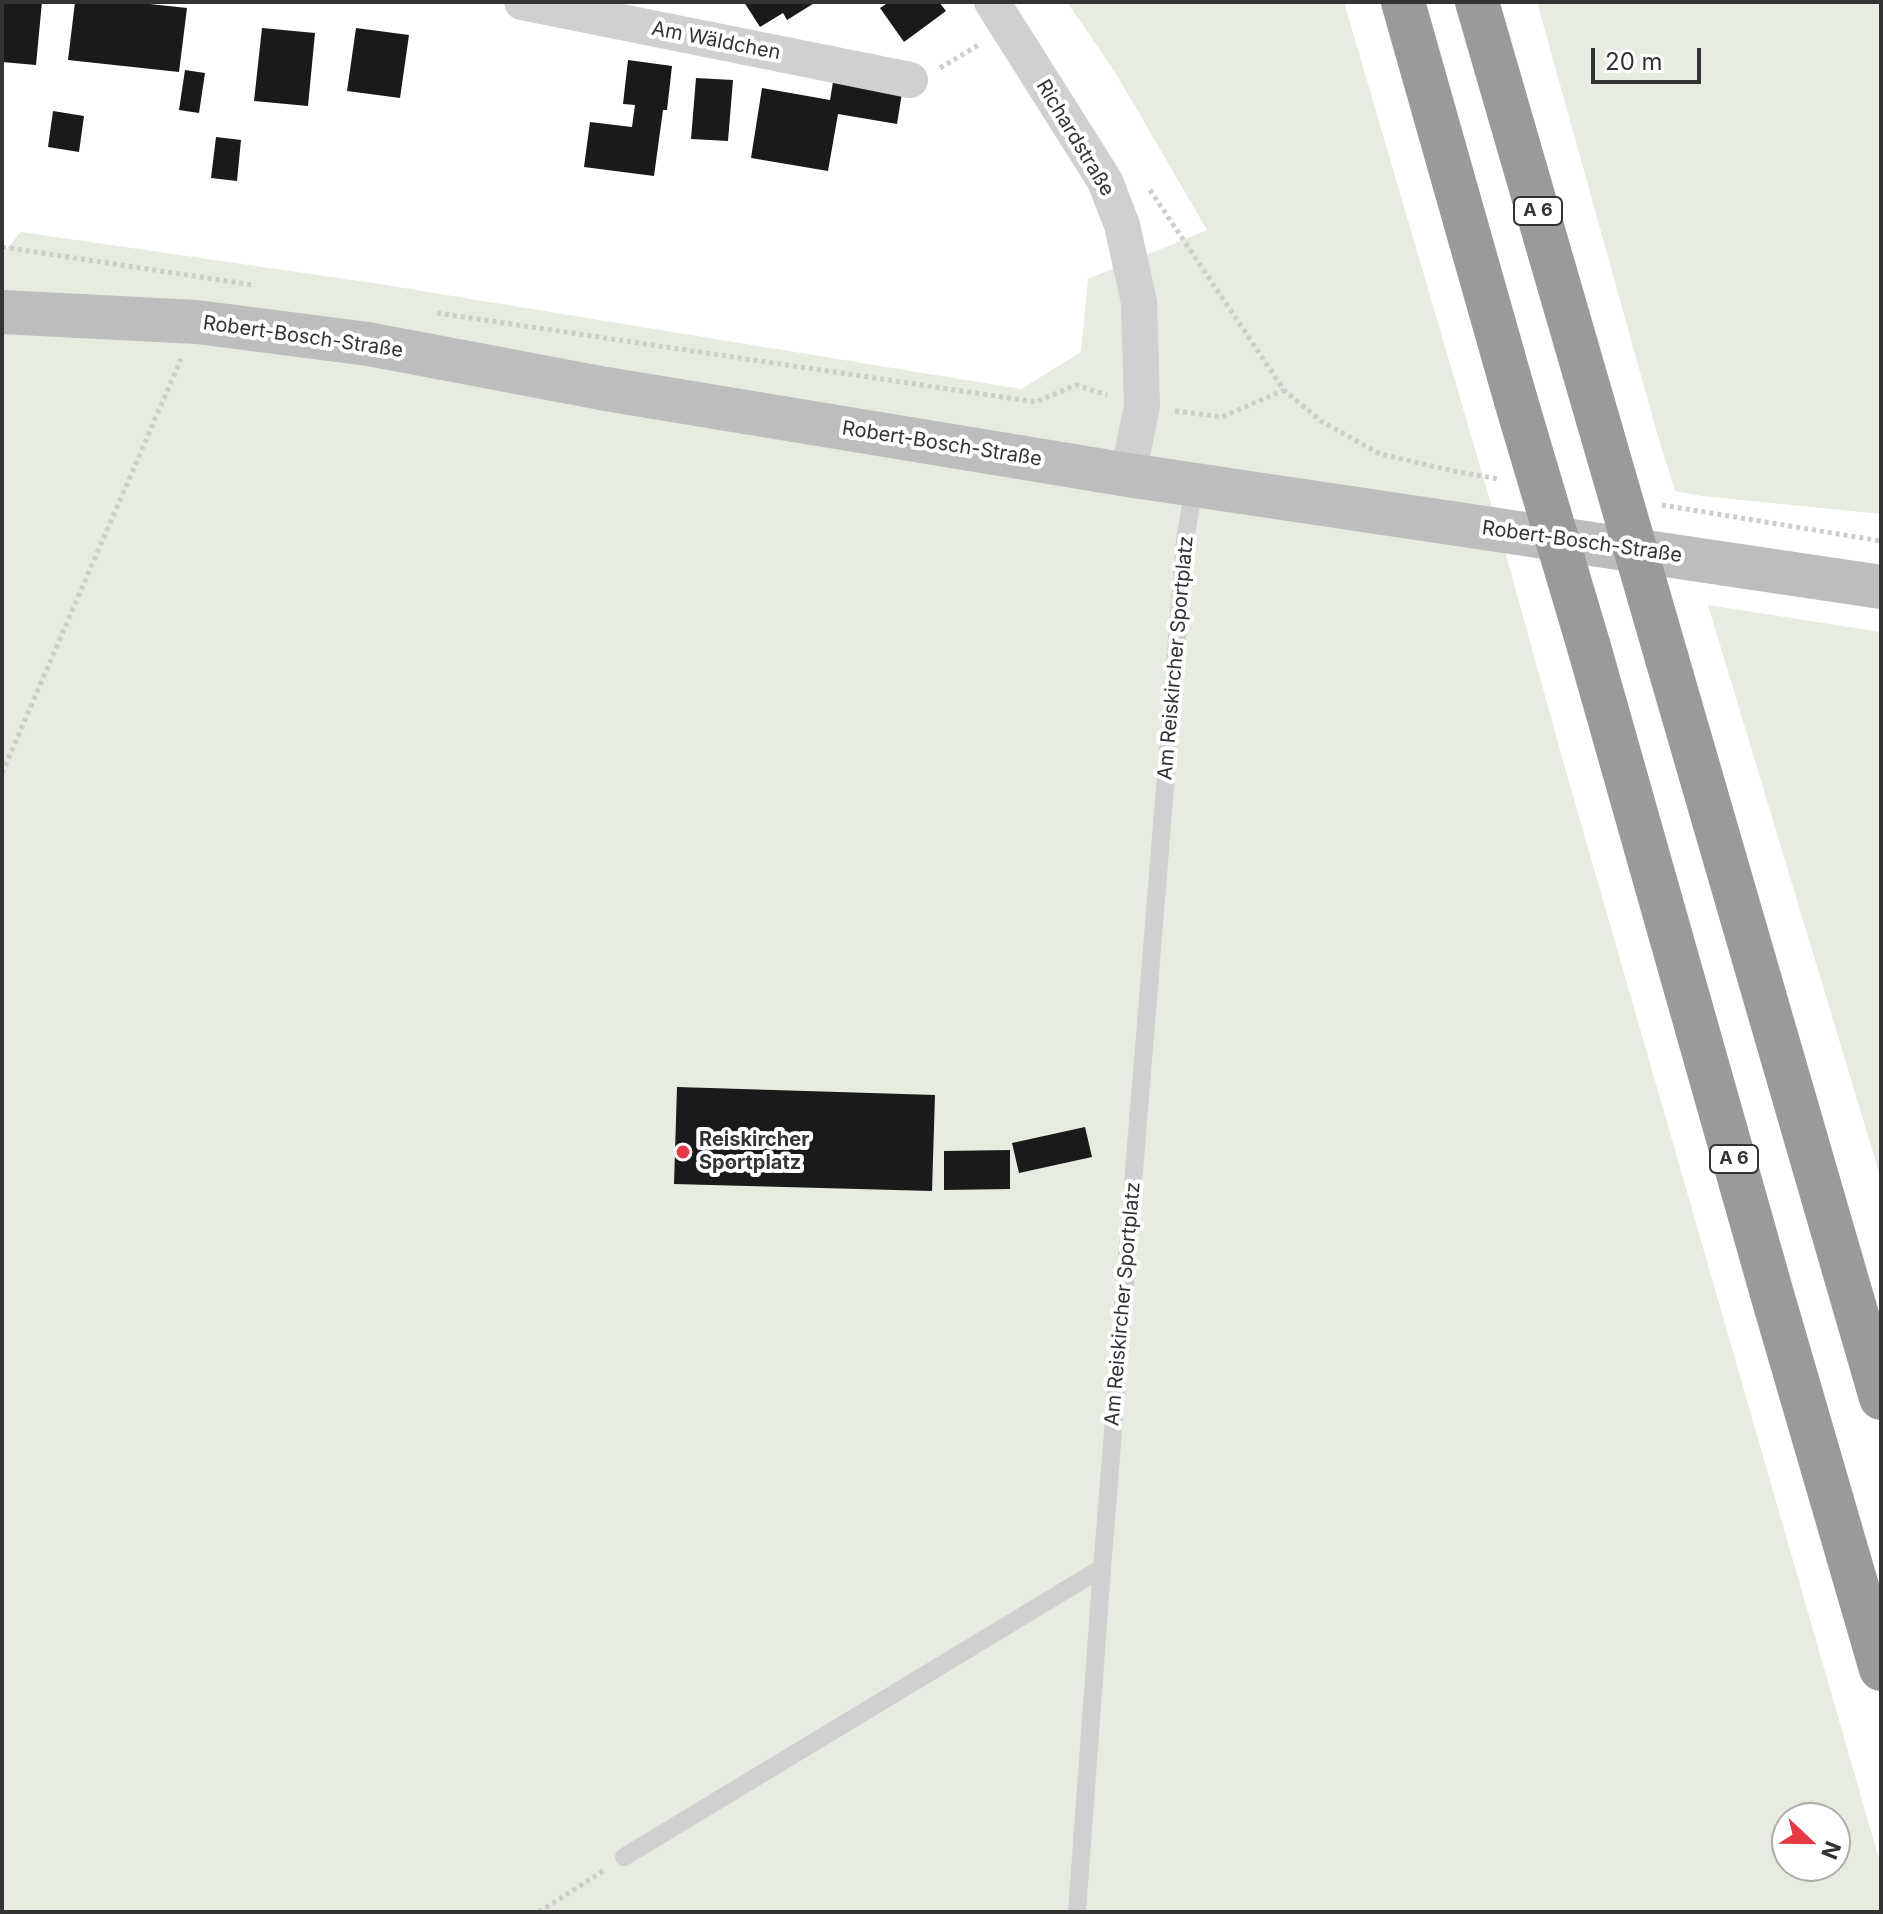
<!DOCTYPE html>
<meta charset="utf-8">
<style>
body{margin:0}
#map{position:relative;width:1883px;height:1914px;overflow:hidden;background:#fff;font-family:Inter,sans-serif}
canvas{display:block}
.frame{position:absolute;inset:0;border:4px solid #333;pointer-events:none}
.north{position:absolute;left:1771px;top:1802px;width:80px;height:80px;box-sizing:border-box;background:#fff;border:2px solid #adadad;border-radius:50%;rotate:112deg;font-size:22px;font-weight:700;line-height:32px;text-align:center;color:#333}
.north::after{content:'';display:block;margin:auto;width:28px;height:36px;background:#e63946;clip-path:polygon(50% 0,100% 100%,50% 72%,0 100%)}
.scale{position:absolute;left:1591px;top:48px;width:110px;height:36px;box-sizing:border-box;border:4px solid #333;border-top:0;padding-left:10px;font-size:24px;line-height:28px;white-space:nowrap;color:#333;-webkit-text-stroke:6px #fff;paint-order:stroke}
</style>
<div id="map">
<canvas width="1883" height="1914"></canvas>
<div class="frame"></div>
<div class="north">N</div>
<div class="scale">20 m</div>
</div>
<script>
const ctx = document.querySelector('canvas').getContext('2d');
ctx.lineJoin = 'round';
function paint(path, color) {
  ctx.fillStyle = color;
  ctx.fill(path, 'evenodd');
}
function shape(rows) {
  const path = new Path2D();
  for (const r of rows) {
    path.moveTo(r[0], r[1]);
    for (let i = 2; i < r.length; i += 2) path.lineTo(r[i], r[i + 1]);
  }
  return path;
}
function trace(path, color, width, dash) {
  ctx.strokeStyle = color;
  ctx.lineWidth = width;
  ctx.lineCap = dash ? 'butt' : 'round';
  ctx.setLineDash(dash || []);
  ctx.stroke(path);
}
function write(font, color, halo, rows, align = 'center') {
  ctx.font = font + ' Inter,sans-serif';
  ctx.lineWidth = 8;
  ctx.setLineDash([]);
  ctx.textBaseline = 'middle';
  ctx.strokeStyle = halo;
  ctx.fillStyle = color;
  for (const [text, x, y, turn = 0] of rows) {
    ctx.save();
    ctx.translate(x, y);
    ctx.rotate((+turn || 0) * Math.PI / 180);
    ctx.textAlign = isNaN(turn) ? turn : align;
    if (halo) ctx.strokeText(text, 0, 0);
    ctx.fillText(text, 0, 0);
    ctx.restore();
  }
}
const green = shape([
 [1067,2,1344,2,1506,555,1565,768,1881,1866,1881,1912,2,1912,2,254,21,232,373,283,1021,389,1081,352,1088,279,1207,230,1115,72],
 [1787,1818,1835,1818,1835,1866,1787,1866],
 [1537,2,1881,2,1881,514,1702,496,1675,491,1657,433],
 [1708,605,1881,632,1881,1179,1727,668]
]);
const building = shape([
 [2,2,42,2,36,65,2,62],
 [75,2,131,2,187,8,179,72,68,60],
 [744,2,816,2,787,20,783,13,760,27],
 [889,2,939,2,946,11,904,42,880,8],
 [262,28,315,33,308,106,254,101],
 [356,28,409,35,400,98,347,91],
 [628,60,672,66,667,110,663,110,654,176,584,167,590,122,632,127,635,105,623,104],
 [185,70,205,73,199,113,179,110],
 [696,78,733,80,728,141,691,139],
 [833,82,902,93,897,124,838,114,828,171,751,158,762,88,830,100],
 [53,111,84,116,79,152,48,147],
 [216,137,241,140,237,181,211,178],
 [677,1087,935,1095,932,1191,674,1184],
 [1085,1127,1092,1157,1019,1173,1012,1143],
 [1010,1150,1010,1189,944,1190,944,1151]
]);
const path = shape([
 [940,68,980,44],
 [1150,190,1284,390,1321,421,1380,454,1458,472,1499,479],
 [2,247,253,285],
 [437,313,1036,402,1076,385,1107,395],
 [1175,411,1222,417,1284,390],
 [1662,505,1881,541],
 [2,773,181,359],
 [539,1912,603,1871]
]);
const lane = shape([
 [624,1857,1102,1568,1185,540,1194,486],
 [1077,1912,1102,1568]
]);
const street = shape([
 [522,2,910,80],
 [992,2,1105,181,1122,225,1139,302,1142,406,1128,475]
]);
const secondary = shape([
 [2,312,197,322,368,344,606,389,1128,475,1881,587]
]);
const highway = shape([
 [1403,2,1516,401],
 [1477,2,1598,420],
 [1589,647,1772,1294,1881,1669],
 [1667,659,1881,1398]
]);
const highwayBridge = shape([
 [1516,401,1589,647],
 [1598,420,1667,659]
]);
const markers = [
 [683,1152,8,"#e63946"]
];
const shields = [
 [1538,211,48],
 [1734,1159,48]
];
const shieldNames = [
 ["A 6",1538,211],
 ["A 6",1734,1159]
];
const streetNames = [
 ["Am Wäldchen",716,41,11],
 ["Richardstraße",1075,138,59],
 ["Robert-Bosch-Straße",303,337,8],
 ["Robert-Bosch-Straße",942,444,9],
 ["Robert-Bosch-Straße",1582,542,8],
 ["Am Reiskircher Sportplatz",1176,658,-85],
 ["Am Reiskircher Sportplatz",1123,1304,-85]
];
const poiNames = [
 ["Reiskircher",699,1140],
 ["Sportplatz",699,1163]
];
paint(green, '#e6ecdf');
paint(building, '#1a1a1a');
trace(path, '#cdcdcd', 5, [4, 4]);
trace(lane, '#d0d0d0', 18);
trace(street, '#d0d0d0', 36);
trace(secondary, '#bdbdbd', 44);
trace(highway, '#9a9a9a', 44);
trace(highwayBridge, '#9a9a9a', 44);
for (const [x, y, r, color] of markers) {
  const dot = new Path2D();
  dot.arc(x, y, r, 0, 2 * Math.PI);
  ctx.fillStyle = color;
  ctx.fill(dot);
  trace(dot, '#fff', 3);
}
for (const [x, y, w] of shields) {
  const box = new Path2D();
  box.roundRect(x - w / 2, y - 14, w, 28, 6);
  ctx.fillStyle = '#fff';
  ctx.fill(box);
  trace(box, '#333', 2);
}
write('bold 18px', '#333', null, shieldNames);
write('20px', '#333', '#fff', streetNames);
write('bold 20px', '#333', '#fff', poiNames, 'left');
</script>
